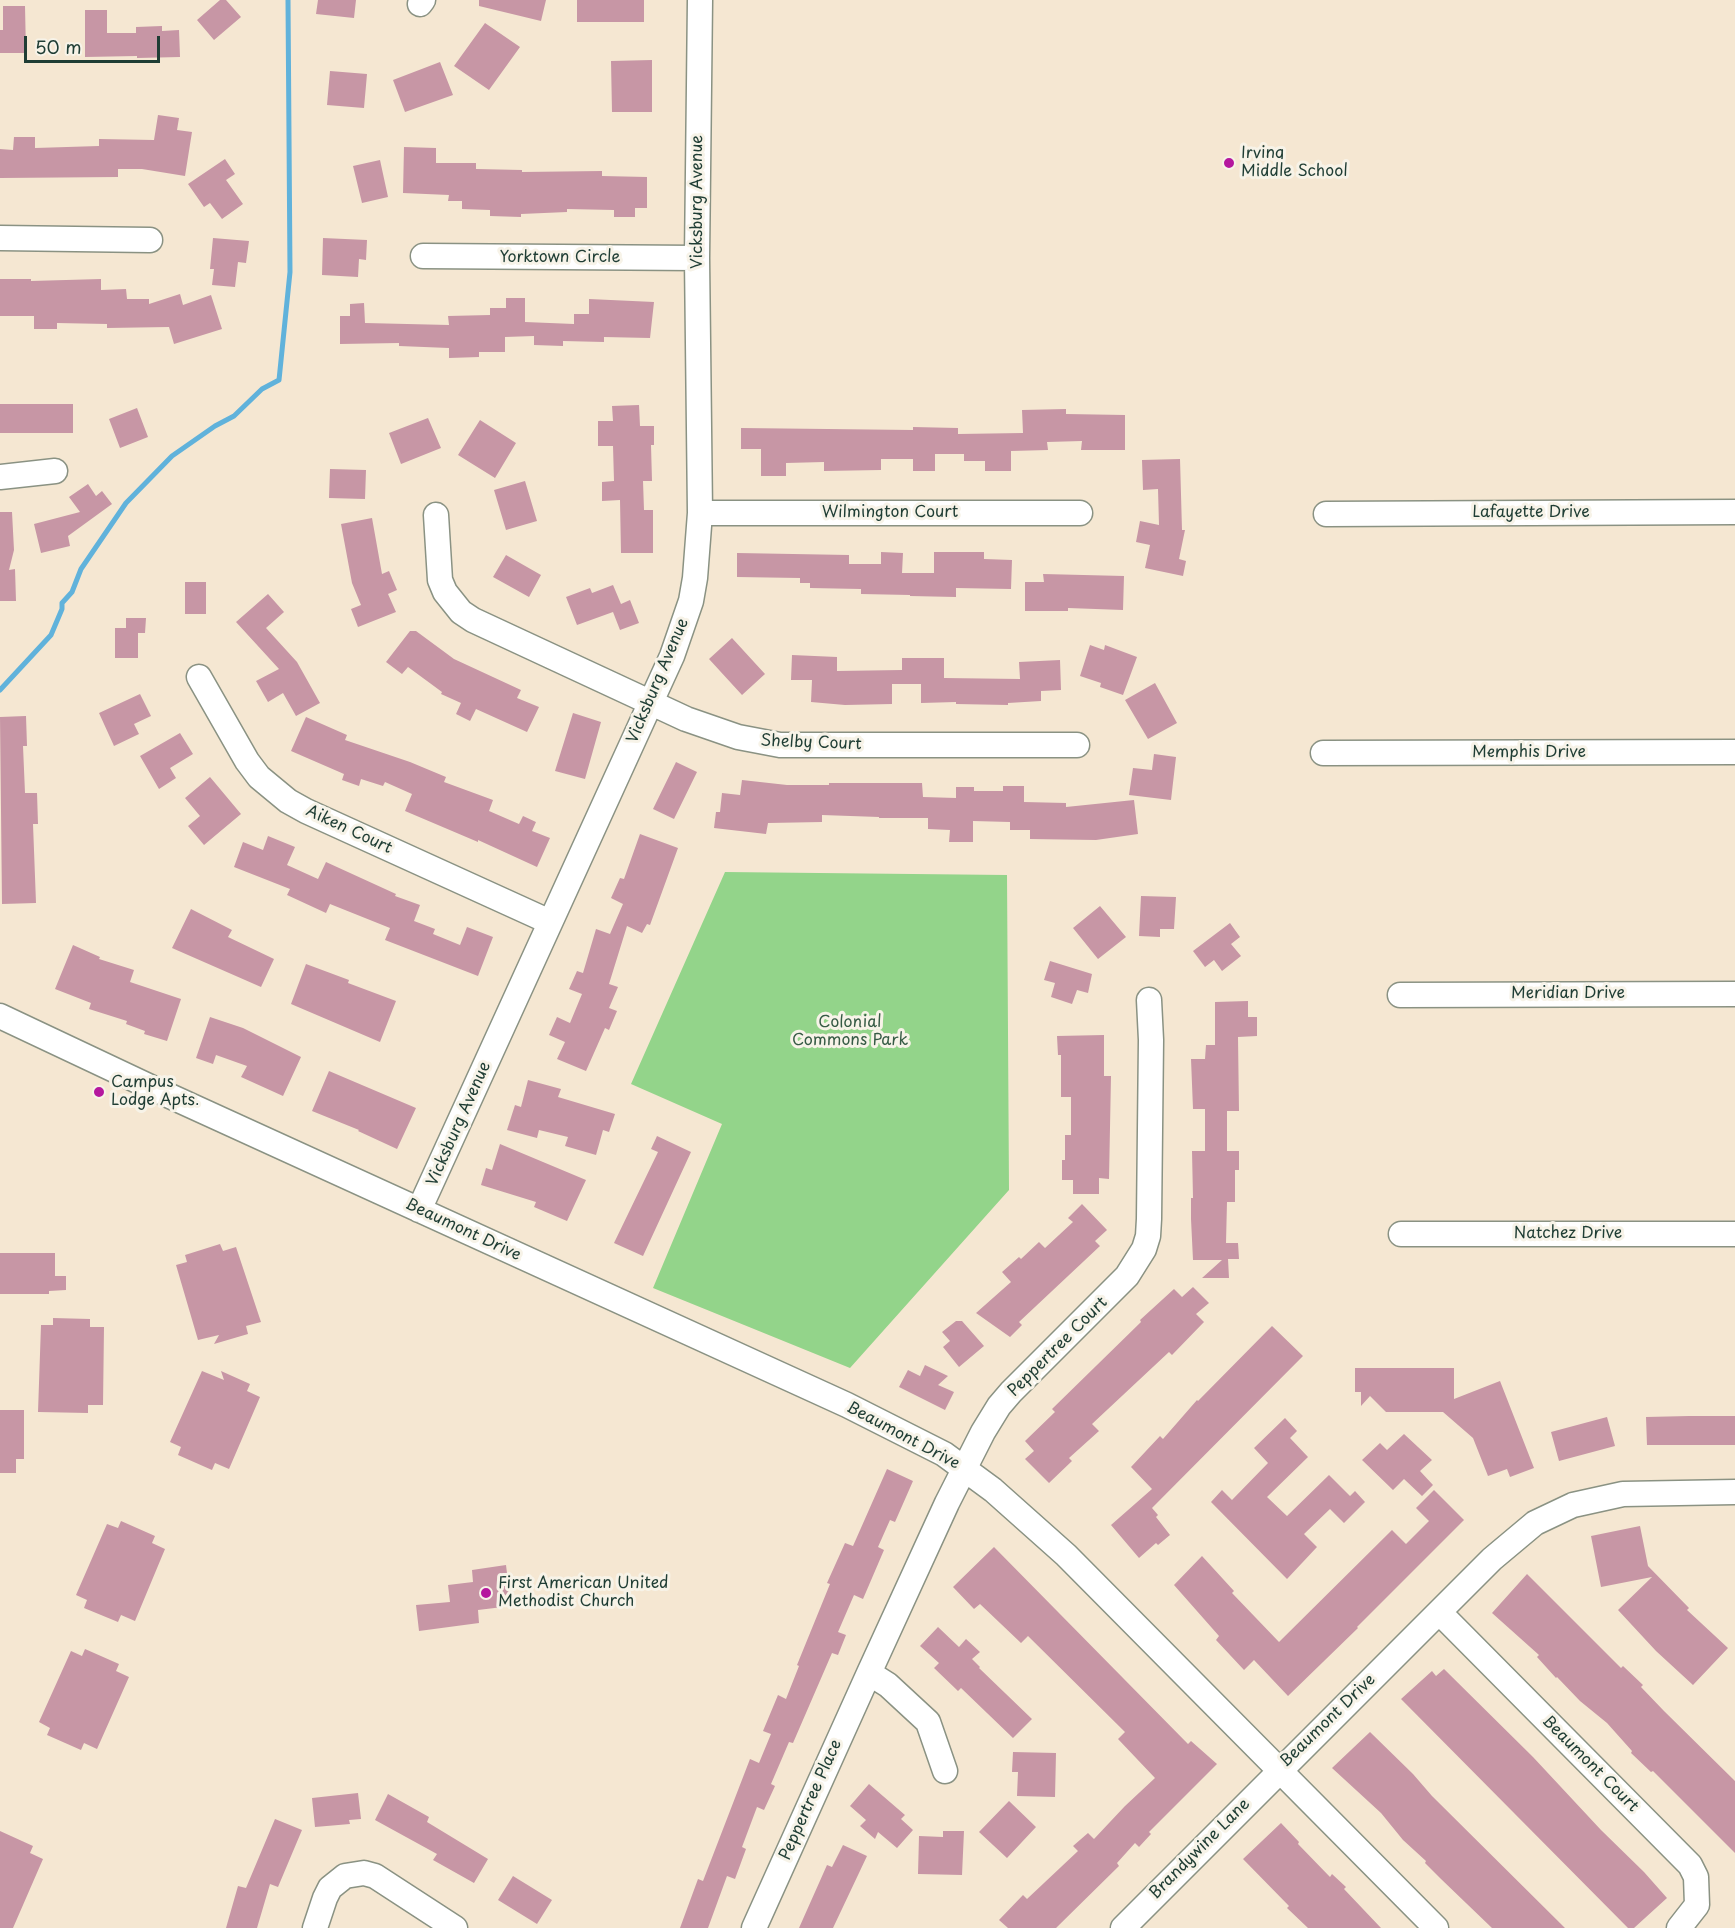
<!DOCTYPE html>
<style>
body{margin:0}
#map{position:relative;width:1735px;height:1928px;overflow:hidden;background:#f5e7d2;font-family:"Playpen Sans",sans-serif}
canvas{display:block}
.scale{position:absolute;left:24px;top:36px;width:136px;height:27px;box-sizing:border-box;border:3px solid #1f3d34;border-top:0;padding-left:8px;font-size:18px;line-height:21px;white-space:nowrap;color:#1f3d34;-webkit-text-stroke:4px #f7f3e8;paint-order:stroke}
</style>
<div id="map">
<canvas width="1735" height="1928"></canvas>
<div class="scale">50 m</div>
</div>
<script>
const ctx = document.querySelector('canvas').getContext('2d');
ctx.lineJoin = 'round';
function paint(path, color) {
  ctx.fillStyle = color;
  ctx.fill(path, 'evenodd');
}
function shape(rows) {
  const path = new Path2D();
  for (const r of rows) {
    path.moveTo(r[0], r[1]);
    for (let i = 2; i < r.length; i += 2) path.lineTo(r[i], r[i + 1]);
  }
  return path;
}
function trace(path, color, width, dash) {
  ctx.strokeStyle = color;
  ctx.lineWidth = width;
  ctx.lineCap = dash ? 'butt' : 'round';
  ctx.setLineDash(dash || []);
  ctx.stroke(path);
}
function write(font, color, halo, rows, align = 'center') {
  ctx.font = font + ' "Playpen Sans",sans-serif';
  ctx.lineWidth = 6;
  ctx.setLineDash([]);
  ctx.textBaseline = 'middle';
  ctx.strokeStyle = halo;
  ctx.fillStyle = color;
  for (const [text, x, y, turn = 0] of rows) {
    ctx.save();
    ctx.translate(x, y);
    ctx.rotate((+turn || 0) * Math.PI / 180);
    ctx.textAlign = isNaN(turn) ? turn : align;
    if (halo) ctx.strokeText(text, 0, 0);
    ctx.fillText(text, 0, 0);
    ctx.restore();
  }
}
const green = shape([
 [725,872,1007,875,1009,1190,850,1368,653,1288,722,1124,631,1084]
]);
const stream = shape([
 [0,690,51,635,62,609,62,603,72,592,81,569,126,503,172,456,215,426,234,416,262,389,279,380,290,272,288,0]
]);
const building = shape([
 [220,0,226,0,241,17,214,40,197,20],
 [318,0,356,0,354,18,316,14],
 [479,0,546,0,541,21,479,6],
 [577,0,644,0,644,22,577,22],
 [3,6,25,6,26,53,0,53,0,30,3,30],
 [85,10,107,10,107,33,136,33,136,27,162,26,162,31,179,30,180,57,137,58,137,56,85,57],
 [485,23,520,47,489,90,454,66],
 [652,60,652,112,612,112,611,61],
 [440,62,453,95,405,112,393,80],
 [330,71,367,74,364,108,327,105],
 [158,115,179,118,177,130,192,132,185,176,142,169,118,169,118,177,0,178,0,149,13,150,14,137,35,137,35,148,99,146,99,139,154,140],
 [404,147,436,148,436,163,476,163,476,169,522,170,522,172,602,171,602,176,647,177,647,208,635,208,635,217,614,217,614,210,567,209,567,212,521,214,521,217,490,216,490,210,462,209,462,201,448,201,449,195,403,193],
 [225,159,235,174,226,180,243,204,222,219,210,203,204,207,188,184],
 [380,160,388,197,362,203,353,166],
 [213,238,249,241,246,263,238,262,235,287,212,285,214,269,210,269],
 [323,238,367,240,366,260,359,259,358,277,322,275],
 [0,279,31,279,31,281,101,279,101,290,126,289,127,299,149,299,149,304,180,294,183,305,211,295,222,329,174,344,169,327,107,328,107,324,57,323,57,329,34,329,34,316,0,316],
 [506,298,525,298,525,322,574,324,574,314,589,314,589,299,654,302,650,338,604,337,604,342,563,341,563,346,534,345,534,336,505,337,505,352,479,352,479,357,449,358,449,348,399,346,399,343,340,344,340,316,350,316,350,304,364,303,365,323,449,325,448,316,490,315,490,308,506,308],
 [0,404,73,404,73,433,0,433],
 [639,405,640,426,654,426,654,445,651,445,652,481,643,481,644,510,653,510,653,553,621,553,620,500,602,501,602,482,614,481,613,446,598,446,598,421,613,421,612,406],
 [137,408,148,437,120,448,109,419],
 [1066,409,1066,414,1125,415,1125,450,1081,450,1082,441,1047,442,1048,450,1011,451,1011,471,985,471,985,461,964,461,964,454,935,454,935,471,913,471,913,459,881,459,881,470,824,471,824,462,786,463,786,476,761,476,761,449,741,449,741,428,913,430,913,427,958,428,958,434,1023,433,1022,410],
 [428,418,441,448,401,464,389,433],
 [480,420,516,443,495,478,458,455],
 [1180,459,1182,530,1185,530,1179,559,1186,561,1183,576,1145,568,1150,545,1136,542,1140,521,1159,525,1158,489,1143,490,1142,460],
 [330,469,366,470,365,499,329,498],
 [525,481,537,521,506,530,494,490],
 [88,484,96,496,102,491,112,504,68,536,70,546,41,553,34,524,80,512,69,497],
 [0,512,12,512,14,550,9,570,15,569,16,601,0,601],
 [372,518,382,574,389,571,397,590,388,594,396,612,358,627,351,609,361,605,352,583,341,524],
 [881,552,903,553,902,573,934,573,934,552,984,552,984,559,1012,560,1011,589,956,588,956,597,910,596,910,595,861,594,861,589,810,588,810,583,800,583,800,578,737,577,737,553,849,555,849,564,881,564],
 [506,555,541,575,529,597,493,577],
 [1043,574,1124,576,1123,610,1068,608,1068,611,1025,611,1025,582,1044,582],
 [185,582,206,582,206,614,185,614],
 [613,585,621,604,630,600,639,623,620,630,613,612,577,625,566,597,590,588,592,593],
 [268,594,284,612,266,628,297,662,320,703,296,716,283,693,268,702,256,681,279,669,236,622],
 [126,618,146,618,145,633,138,633,138,658,115,658,115,628,126,628],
 [410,631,416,631,454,659,521,690,517,698,539,707,527,732,476,709,470,721,456,714,461,703,441,694,442,692,408,667,402,674,386,662],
 [732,638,765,674,742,695,709,659],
 [1090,645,1104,650,1105,645,1137,657,1123,695,1100,687,1101,683,1080,676],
 [792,655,837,657,837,671,902,670,902,658,944,658,944,678,1020,679,1019,662,1060,660,1061,690,1041,691,1041,701,1008,703,1008,705,956,704,956,702,921,703,921,684,892,684,892,704,845,705,811,702,812,680,791,680],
 [1155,683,1177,723,1148,739,1125,700],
 [140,694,151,716,134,724,139,734,114,746,99,713],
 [573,713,601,722,585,779,555,771],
 [26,716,27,746,23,746,25,793,37,793,38,824,33,824,36,903,2,904,0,717],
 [306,717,347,735,345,740,410,762,446,777,444,782,493,800,489,811,519,824,523,816,536,822,532,831,550,838,537,867,478,840,478,842,405,811,412,794,385,782,383,786,361,779,359,786,342,780,344,774,291,751],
 [180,733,193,754,170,768,176,778,159,789,140,756],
 [1154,754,1176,757,1171,800,1129,795,1133,768,1152,770],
 [676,762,697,772,674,819,653,809],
 [210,777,241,814,204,845,188,826,200,816,185,798],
 [742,780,787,785,829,785,829,783,922,783,923,797,956,798,956,787,974,787,974,791,1003,791,1003,786,1024,786,1024,802,1066,803,1066,807,1134,800,1138,834,1096,840,1030,839,1030,830,1010,830,1010,822,973,821,973,842,949,842,950,830,928,829,928,818,879,818,879,817,822,815,822,822,768,823,766,834,714,828,716,812,720,812,722,793,740,795],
 [640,834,678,848,650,925,647,924,642,933,627,926,609,984,618,987,609,1008,617,1011,609,1030,605,1028,586,1071,557,1059,565,1042,549,1035,557,1017,570,1023,582,994,569,989,577,971,583,973,596,929,610,934,623,904,611,898,620,878,624,879],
 [268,836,295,847,287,865,318,879,326,862,396,894,395,896,420,905,414,921,435,929,433,934,460,945,467,927,493,937,478,976,385,940,390,928,330,904,326,913,287,895,290,889,234,867,243,842,263,850],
 [1141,896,1176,897,1174,929,1160,929,1160,937,1139,936],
 [1100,906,1126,937,1098,959,1073,928],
 [191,909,232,930,228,937,274,959,261,987,172,948],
 [1230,923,1240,937,1231,944,1241,956,1222,971,1214,960,1205,967,1193,951],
 [73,945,100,957,99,959,134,970,130,982,181,999,167,1041,144,1034,145,1031,126,1024,127,1021,89,1009,91,1003,55,989],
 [1050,961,1092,974,1088,993,1077,990,1072,1004,1051,997,1055,983,1044,980],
 [306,964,349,980,348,983,396,1001,380,1042,291,1004],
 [1248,1001,1248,1017,1257,1017,1257,1036,1238,1037,1239,1111,1227,1111,1227,1151,1239,1151,1239,1170,1235,1170,1235,1202,1227,1202,1226,1243,1238,1243,1239,1259,1228,1259,1229,1278,1202,1278,1222,1260,1193,1260,1191,1219,1191,1198,1193,1198,1192,1151,1205,1151,1205,1109,1193,1109,1191,1059,1205,1059,1206,1045,1215,1045,1215,1002],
 [210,1017,243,1028,301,1057,283,1096,241,1077,247,1066,216,1055,213,1064,196,1058],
 [1104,1035,1104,1076,1111,1076,1109,1179,1099,1178,1099,1194,1073,1194,1073,1180,1062,1180,1062,1160,1065,1160,1065,1135,1071,1135,1071,1097,1061,1097,1061,1055,1058,1055,1057,1036],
 [329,1071,416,1108,397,1149,358,1131,359,1130,312,1111],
 [528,1080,561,1089,558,1097,615,1114,609,1132,603,1130,596,1155,565,1146,568,1137,539,1130,537,1138,507,1130,515,1105,521,1107],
 [657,1136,691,1152,643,1256,614,1243,658,1152,651,1149],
 [500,1144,586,1180,567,1221,534,1207,536,1202,481,1185,486,1168,492,1170],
 [1082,1204,1107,1230,1095,1241,1100,1246,1019,1322,1022,1325,1010,1337,976,1313,1011,1282,1002,1272,1019,1257,1021,1259,1039,1242,1045,1248,1073,1222,1068,1218],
 [220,1244,223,1251,236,1247,261,1322,246,1326,248,1334,214,1344,219,1335,198,1340,176,1265,187,1262,185,1255],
 [0,1253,55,1253,55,1276,66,1276,66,1290,49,1291,49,1294,0,1294],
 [1193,1287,1209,1303,1196,1314,1204,1322,1172,1355,1169,1352,1092,1424,1099,1431,1069,1458,1072,1461,1049,1483,1025,1459,1034,1451,1025,1441,1055,1412,1052,1409,1141,1322,1140,1320,1174,1289,1182,1297],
 [53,1318,90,1319,90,1327,104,1327,103,1405,88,1405,88,1413,38,1412,41,1325,53,1325],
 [956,1321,962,1321,984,1346,959,1367,943,1347,950,1341,942,1332],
 [1272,1326,1303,1356,1152,1508,1158,1515,1156,1517,1170,1535,1158,1545,1156,1543,1139,1558,1111,1525,1152,1489,1131,1467,1160,1436,1163,1439,1197,1400,1198,1401],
 [925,1365,948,1376,938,1385,954,1392,945,1410,899,1387,908,1370,920,1376],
 [1355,1368,1454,1368,1454,1399,1500,1381,1534,1468,1510,1477,1507,1469,1488,1476,1473,1438,1443,1412,1386,1412,1370,1396,1361,1406,1361,1392,1355,1392],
 [202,1371,224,1380,221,1371,250,1384,247,1391,260,1397,229,1469,215,1463,212,1470,178,1455,181,1447,170,1442],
 [0,1410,24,1410,24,1459,16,1459,16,1473,0,1473],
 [1689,1416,1735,1416,1735,1445,1647,1445,1646,1417],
 [1607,1417,1615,1446,1559,1461,1551,1432],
 [1285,1418,1297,1431,1290,1438,1308,1457,1267,1497,1287,1516,1329,1475,1350,1496,1355,1491,1365,1502,1344,1523,1330,1509,1304,1534,1317,1547,1287,1579,1211,1502,1222,1490,1232,1500,1268,1463,1254,1448],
 [1404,1434,1432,1460,1420,1471,1433,1485,1422,1496,1404,1479,1393,1490,1362,1460,1380,1443,1387,1450],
 [887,1469,913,1481,895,1522,890,1520,878,1547,884,1550,863,1599,854,1595,838,1632,846,1635,838,1655,832,1653,793,1743,789,1742,771,1784,775,1786,764,1810,757,1807,742,1847,746,1849,735,1879,727,1876,708,1928,680,1928,698,1879,703,1881,750,1759,759,1763,771,1734,763,1731,778,1695,786,1699,799,1666,797,1665,830,1584,827,1583,845,1543,853,1546],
 [1434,1490,1464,1520,1357,1627,1358,1628,1288,1696,1254,1660,1244,1670,1216,1640,1219,1636,1174,1585,1202,1556,1234,1591,1232,1593,1279,1642,1392,1530,1406,1544,1429,1521,1416,1508],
 [121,1521,155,1536,152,1543,165,1549,135,1621,121,1615,118,1622,84,1608,87,1600,76,1595,107,1524,118,1528],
 [1640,1526,1648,1566,1689,1608,1687,1610,1728,1648,1693,1685,1656,1651,1618,1610,1652,1577,1601,1587,1591,1536],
 [994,1547,1188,1744,1191,1741,1217,1764,1149,1832,1151,1834,1139,1847,1135,1843,1117,1863,1119,1866,1056,1928,1008,1928,999,1920,1023,1895,1027,1899,1078,1851,1073,1846,1088,1833,1094,1839,1125,1806,1155,1778,1118,1739,1125,1732,1028,1636,1021,1643,980,1604,974,1609,953,1587],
 [506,1565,511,1606,478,1610,479,1623,419,1631,416,1605,450,1602,448,1585,473,1582,472,1570],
 [1527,1574,1621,1668,1623,1666,1643,1685,1641,1687,1664,1711,1735,1781,1735,1853,1653,1771,1651,1772,1631,1753,1632,1751,1607,1723,1580,1701,1557,1677,1556,1678,1537,1657,1539,1655,1492,1613],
 [938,1627,959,1647,966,1639,980,1652,972,1659,980,1667,979,1668,1032,1719,1013,1738,961,1688,958,1691,934,1668,939,1663,920,1646],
 [85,1649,119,1664,116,1671,129,1677,97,1749,84,1743,81,1750,47,1735,50,1728,39,1722,71,1651,82,1656],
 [1444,1669,1533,1757,1601,1830,1644,1872,1667,1898,1634,1928,1628,1928,1401,1699,1432,1671,1436,1676],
 [1370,1732,1413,1774,1432,1796,1565,1928,1492,1928,1441,1879,1425,1863,1426,1861,1403,1840,1381,1813,1332,1768],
 [1013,1752,1056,1753,1055,1797,1017,1796,1018,1772,1012,1772],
 [869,1784,905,1815,901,1819,913,1830,897,1848,878,1832,875,1839,860,1826,866,1820,850,1806],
 [358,1793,361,1819,349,1820,350,1824,315,1827,312,1798],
 [388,1794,429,1817,427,1822,488,1859,474,1883,433,1860,437,1854,375,1820],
 [1009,1801,1036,1827,1007,1858,979,1832],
 [275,1819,302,1830,278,1887,270,1884,257,1928,226,1928,238,1886,246,1888],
 [1281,1823,1299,1842,1298,1844,1330,1877,1332,1874,1346,1887,1344,1889,1381,1928,1308,1928,1287,1908,1289,1906,1243,1859],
 [0,1831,33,1846,30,1853,43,1859,13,1928,0,1928],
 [943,1831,964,1831,962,1875,918,1874,919,1836,943,1837],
 [843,1845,867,1856,833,1928,799,1928,827,1865,832,1867],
 [513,1876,552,1900,537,1924,498,1900]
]);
const minor = shape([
 [420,4,423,0],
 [0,238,150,240],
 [423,256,697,258],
 [0,477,55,471],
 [700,513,1080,513],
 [1326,514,1735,512],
 [436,515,440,580,445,592,461,612,473,620,686,719,738,737,780,745,1077,745],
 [199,677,247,761,259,777,288,801,306,811,550,922],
 [1323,753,1735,752],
 [1400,995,1735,994],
 [0,1016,161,1092,847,1405,944,1454,993,1490,1066,1555,1436,1928],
 [419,1210,672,656,691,601,695,578,700,513,697,258,700,0],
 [1401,1234,1735,1234],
 [1440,1613,1690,1865,1696,1877,1697,1905,1679,1928],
 [869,1673,888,1685,928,1722,945,1771],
 [315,1928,325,1898,330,1888,345,1876,364,1873,375,1876,455,1928],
 [754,1928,869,1673,947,1503,983,1432,999,1406,1011,1392,1127,1276,1144,1249,1148,1236,1149,1219,1151,1040,1149,1000],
 [1123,1928,1492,1559,1535,1523,1573,1505,1623,1494,1735,1492]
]);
const markers = [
 [1229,163,6,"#b5179e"],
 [99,1092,6,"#b5179e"],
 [486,1593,6,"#b5179e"]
];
const poiNames = [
 ["Irving",1241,154],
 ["Middle School",1241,172],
 ["Campus",111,1083],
 ["Lodge Apts.",111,1101],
 ["First American United",498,1584],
 ["Methodist Church",498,1602]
];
const streetNames = [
 ["Vicksburg Avenue",698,202,-90],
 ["Yorktown Circle",560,258],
 ["Wilmington Court",890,513],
 ["Lafayette Drive",1531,513],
 ["Vicksburg Avenue",658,681,-67],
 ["Shelby Court",811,743,2],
 ["Memphis Drive",1529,753],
 ["Aiken Court",349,830,25],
 ["Meridian Drive",1568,994],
 ["Vicksburg Avenue",459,1124,-66],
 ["Beaumont Drive",463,1230,25],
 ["Natchez Drive",1568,1234],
 ["Peppertree Court",1058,1347,-45],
 ["Beaumont Drive",903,1436,28],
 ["Beaumont Drive",1328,1721,-44],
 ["Beaumont Court",1590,1764,45],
 ["Peppertree Place",811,1800,-66],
 ["Brandywine Lane",1200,1849,-45]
];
const parkNames = [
 ["Colonial",850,1023],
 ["Commons Park",850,1041]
];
paint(green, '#93d48a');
trace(stream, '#60b2db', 5);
paint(building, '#c796a5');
trace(minor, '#8a9283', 27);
trace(minor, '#fff', 24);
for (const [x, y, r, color] of markers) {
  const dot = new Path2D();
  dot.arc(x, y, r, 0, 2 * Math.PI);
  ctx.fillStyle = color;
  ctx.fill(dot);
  trace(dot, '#f7f3e8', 2);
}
write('16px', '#1f3d34', '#f7f3e8', poiNames, 'left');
write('16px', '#1f3d34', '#f7f3e8', streetNames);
write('16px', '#365b45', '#f7f3e8', parkNames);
</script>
